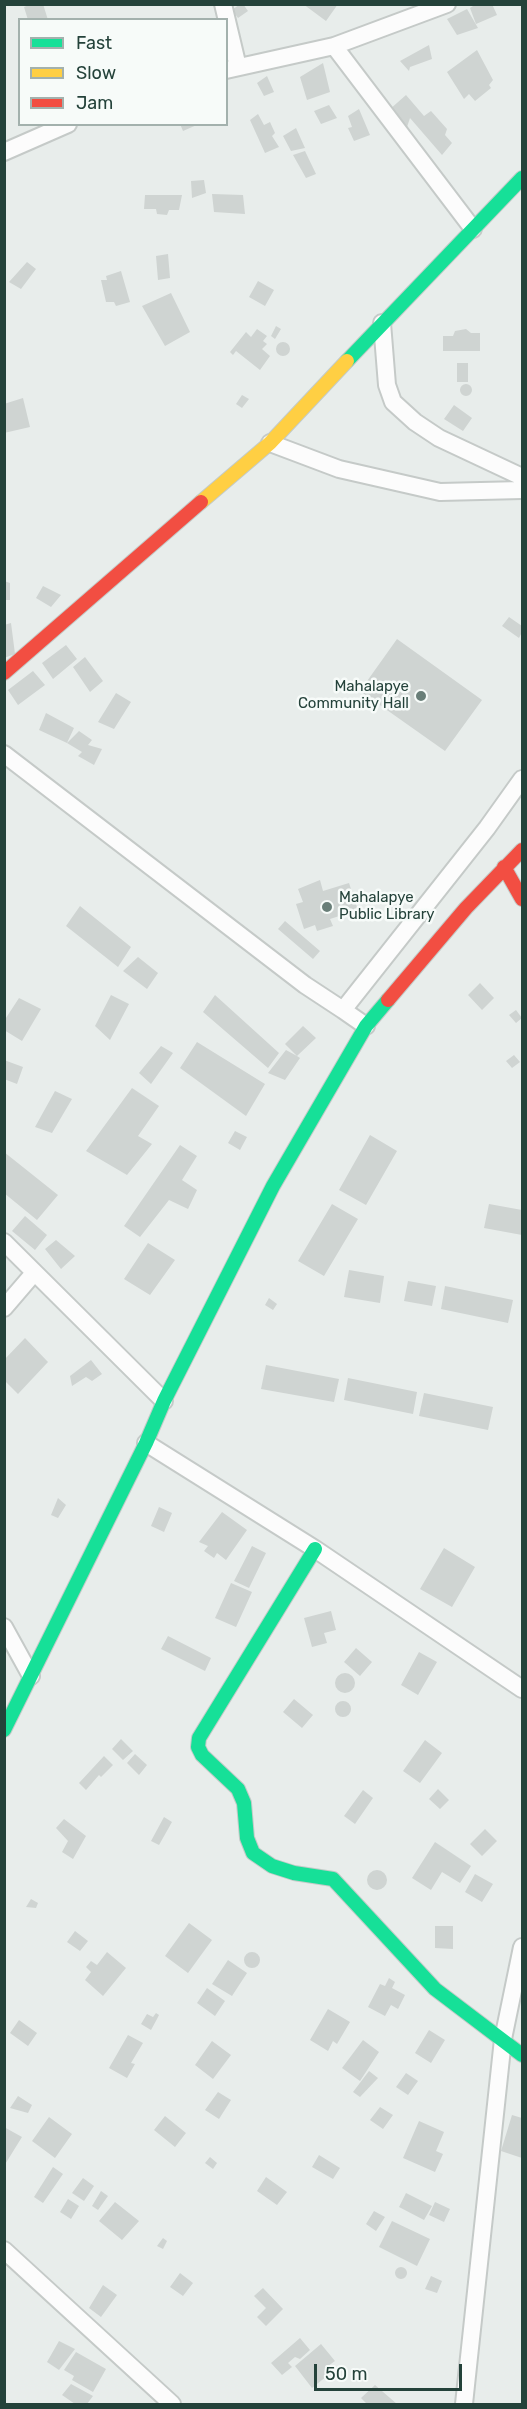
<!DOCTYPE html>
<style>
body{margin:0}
#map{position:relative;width:527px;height:2409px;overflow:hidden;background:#e8edeb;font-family:Rubik,sans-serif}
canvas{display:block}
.frame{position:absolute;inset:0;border:6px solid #24423a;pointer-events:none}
.legend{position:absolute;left:18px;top:18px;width:210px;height:108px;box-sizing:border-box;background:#f7fbf9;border:2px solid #a3b1ad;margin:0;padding:8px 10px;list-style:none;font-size:18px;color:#24423a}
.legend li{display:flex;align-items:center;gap:12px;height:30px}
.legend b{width:30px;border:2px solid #a3b1ad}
.scale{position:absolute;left:314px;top:2364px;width:148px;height:27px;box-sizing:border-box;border:3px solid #24423a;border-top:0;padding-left:8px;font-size:18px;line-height:21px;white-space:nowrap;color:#24423a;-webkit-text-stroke:4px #f7fbf9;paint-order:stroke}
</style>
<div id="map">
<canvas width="527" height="2409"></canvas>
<div class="frame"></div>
<ul class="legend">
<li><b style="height:8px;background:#16e098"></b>Fast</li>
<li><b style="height:8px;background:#ffcf43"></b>Slow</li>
<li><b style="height:8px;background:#f24e42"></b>Jam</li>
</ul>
<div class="scale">50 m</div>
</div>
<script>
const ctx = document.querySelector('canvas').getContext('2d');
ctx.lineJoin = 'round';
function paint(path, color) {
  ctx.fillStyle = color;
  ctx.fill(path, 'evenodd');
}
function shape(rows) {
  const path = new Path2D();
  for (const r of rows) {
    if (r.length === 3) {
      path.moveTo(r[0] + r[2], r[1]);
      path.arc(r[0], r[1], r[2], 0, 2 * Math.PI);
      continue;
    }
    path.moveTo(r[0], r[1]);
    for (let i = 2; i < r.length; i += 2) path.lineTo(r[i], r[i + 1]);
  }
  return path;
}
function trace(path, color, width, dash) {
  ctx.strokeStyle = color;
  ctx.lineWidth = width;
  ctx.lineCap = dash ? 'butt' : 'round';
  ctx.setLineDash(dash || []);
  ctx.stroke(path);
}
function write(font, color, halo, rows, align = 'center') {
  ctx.font = font + ' Rubik,sans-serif';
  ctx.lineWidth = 5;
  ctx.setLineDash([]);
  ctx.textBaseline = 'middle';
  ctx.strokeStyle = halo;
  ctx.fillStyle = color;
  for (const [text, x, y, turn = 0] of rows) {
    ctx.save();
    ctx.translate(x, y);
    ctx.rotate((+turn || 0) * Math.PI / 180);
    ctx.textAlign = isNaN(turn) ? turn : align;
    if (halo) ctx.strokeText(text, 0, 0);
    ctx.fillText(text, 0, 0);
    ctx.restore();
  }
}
const building = shape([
 [31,4,43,4,48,20,28,20,24,7],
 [240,4,243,4,248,11,238,18,232,10],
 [303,4,338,4,326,21],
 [476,4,492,4,497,15,476,24,470,8],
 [467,9,478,28,457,35,447,19],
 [429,45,432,59,410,67,409,71,400,61],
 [477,50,493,80,489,85,491,88,475,101,469,94,464,99,447,72],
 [323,63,330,92,307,100,300,77],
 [267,76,274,92,264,96,257,83],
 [406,95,424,116,431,111,447,129,445,135,452,143,442,155,410,118,406,130,389,110],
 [329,105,337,118,321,124,314,111],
 [359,109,370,135,354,141,348,128,352,127,348,116],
 [258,114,264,125,270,122,275,133,272,136,279,147,265,153,250,120],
 [180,124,199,124,183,131],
 [296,128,305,148,291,151,283,136],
 [305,151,316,174,306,178,293,155],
 [204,180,206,193,192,198,191,181],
 [212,194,243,195,245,214,214,212],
 [145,195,182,195,179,210,169,210,167,215,157,214,156,209,144,209],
 [168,254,170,278,158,280,156,256],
 [27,262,36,269,21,289,9,282],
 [121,271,130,302,116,306,114,302,106,302,101,280,107,280,106,276],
 [258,281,274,290,265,306,249,297],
 [171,293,190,332,165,346,142,306],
 [276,326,281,329,275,339,271,336],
 [257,329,267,336,263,341,267,344,262,349,270,356,260,370,236,351,233,355,230,352,246,332,251,337],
 [466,329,471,333,480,333,480,351,443,351,443,336,453,336,455,331],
 [283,349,7],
 [457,363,468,363,468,382,457,382],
 [466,390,6],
 [242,395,249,399,242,408,236,404],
 [23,398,30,427,4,433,4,404],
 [454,405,472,418,463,431,444,419],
 [4,581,10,583,10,600,4,600],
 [43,586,61,595,51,607,36,598],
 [509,617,522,626,522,632,519,638,502,626],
 [11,623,15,654,4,658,4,625],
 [397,639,482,700,445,751,360,691],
 [66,645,77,659,53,679,42,663],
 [85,657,103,681,90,692,73,667],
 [33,671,45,685,18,705,8,690],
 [116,693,131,702,114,729,98,722],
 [46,713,74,728,67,743,39,730],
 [79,731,92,740,88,745,102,749,94,765,78,756,82,752,67,743],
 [320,880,323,891,349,883,358,910,330,919,333,926,317,931,315,925,304,929,296,904,303,902,298,889],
 [80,906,131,947,118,967,66,926],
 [285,921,320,951,313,959,278,929],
 [138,957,158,973,147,989,123,971],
 [480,983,494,998,482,1010,468,995],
 [111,995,129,1004,110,1040,95,1026],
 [215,995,279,1053,268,1068,203,1012],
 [19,998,41,1009,22,1041,4,1030,4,1021],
 [516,1010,522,1018,516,1023,509,1015],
 [303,1026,316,1038,297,1056,300,1058,285,1080,268,1073,286,1050,297,1056,285,1044],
 [197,1042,265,1084,246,1116,180,1068],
 [161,1046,173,1053,151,1084,139,1073],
 [514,1055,520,1062,512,1068,506,1061],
 [4,1060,23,1067,17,1084,4,1079],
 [132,1088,159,1106,138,1136,152,1144,127,1175,86,1151],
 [55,1091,72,1099,52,1133,35,1127],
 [235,1131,247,1137,240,1150,228,1143],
 [370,1135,397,1151,366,1205,339,1190],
 [180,1145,197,1156,182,1180,197,1190,188,1209,169,1200,140,1237,124,1226],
 [4,1152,58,1195,37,1220,4,1193],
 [332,1204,358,1219,324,1276,298,1261],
 [489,1204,522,1210,522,1235,484,1228],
 [25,1216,47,1235,35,1250,12,1231],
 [56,1240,75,1256,61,1269,45,1249],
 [148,1243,175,1260,150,1295,124,1279],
 [349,1270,384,1276,380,1303,344,1297],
 [408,1281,436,1286,432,1306,404,1301],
 [445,1286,513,1300,508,1323,441,1309],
 [269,1298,277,1304,273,1310,265,1305],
 [25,1338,48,1362,18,1394,4,1380,4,1360],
 [91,1360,102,1374,92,1381,86,1377,72,1386,70,1376],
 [266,1365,339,1379,334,1402,261,1389],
 [348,1378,417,1392,413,1414,344,1400],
 [424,1393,493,1407,488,1430,419,1416],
 [58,1498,66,1505,58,1518,51,1515],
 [159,1507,172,1513,164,1532,151,1526],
 [222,1512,247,1530,226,1560,217,1553,214,1558,204,1551,208,1546,199,1542],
 [252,1546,266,1553,249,1588,234,1581],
 [444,1548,475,1567,452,1607,420,1589],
 [231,1583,252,1592,236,1627,215,1618],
 [331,1611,336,1630,324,1633,327,1643,312,1647,304,1618],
 [168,1636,211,1658,205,1671,161,1649],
 [356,1648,372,1662,360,1676,344,1662],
 [419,1652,437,1662,418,1695,401,1685],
 [345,1683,10],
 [294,1699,313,1715,302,1728,283,1712],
 [343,1709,8],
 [121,1739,133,1751,123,1760,112,1749],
 [425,1740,442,1753,420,1783,403,1771],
 [135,1754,147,1765,139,1775,127,1763],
 [104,1756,113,1765,101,1777,99,1775,86,1790,79,1783],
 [438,1789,449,1800,440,1809,429,1799],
 [363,1790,373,1798,355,1824,344,1816],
 [164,1817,172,1822,159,1845,151,1841],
 [64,1819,86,1836,73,1859,62,1852,68,1841,56,1828],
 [485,1829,497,1841,482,1856,470,1844],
 [435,1842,471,1866,460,1883,442,1872,431,1890,412,1878],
 [377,1880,10],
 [475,1874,493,1884,482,1902,465,1892],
 [31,1899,38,1903,36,1908,26,1907],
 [189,1923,212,1940,188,1973,165,1956],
 [435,1926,453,1926,453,1949,435,1948],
 [75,1931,88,1941,80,1951,67,1942],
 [107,1952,126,1968,103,1996,85,1980,91,1972,86,1967,91,1961,97,1965],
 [252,1960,8],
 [228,1960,247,1973,232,1996,212,1984],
 [389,1978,395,1982,392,1988,405,1995,398,2009,391,2005,385,2016,368,2007,380,1984,385,1986],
 [207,1988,225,2001,215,2016,197,2003],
 [328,2009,350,2022,337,2044,333,2041,328,2051,310,2040],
 [156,2013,159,2015,157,2019,151,2030,141,2024,147,2014,153,2017],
 [19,2020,37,2033,28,2046,10,2033],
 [429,2030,445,2040,431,2063,415,2053],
 [128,2035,143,2043,131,2063,135,2064,127,2078,109,2068],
 [363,2040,379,2052,360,2081,342,2068],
 [212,2041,231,2055,213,2079,195,2065],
 [369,2071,378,2078,360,2097,353,2092],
 [406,2073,418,2081,408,2095,396,2087],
 [218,2092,231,2100,219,2119,205,2110],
 [18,2096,32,2105,28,2113,10,2108],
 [380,2107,393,2115,383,2129,370,2120],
 [512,2115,522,2118,522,2158,501,2151],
 [165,2116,186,2133,175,2147,154,2130],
 [49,2117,72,2134,55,2158,32,2141],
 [419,2121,444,2132,436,2151,443,2154,435,2172,403,2158],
 [4,2127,22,2137,4,2166],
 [319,2155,340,2168,333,2179,312,2167],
 [210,2157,217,2163,213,2169,205,2163],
 [53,2167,63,2174,43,2203,34,2197],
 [266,2177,287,2192,277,2205,257,2191],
 [83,2178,94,2186,84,2201,72,2193],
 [101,2191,108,2196,98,2210,92,2206],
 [406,2193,432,2206,424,2220,399,2207],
 [68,2199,79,2206,71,2219,60,2212],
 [115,2202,139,2221,122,2240,99,2221],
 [435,2202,450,2209,444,2222,429,2215],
 [374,2211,385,2217,376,2231,366,2224],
 [392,2221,430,2239,417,2266,379,2247],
 [163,2238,167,2241,163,2249,157,2246],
 [401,2273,6],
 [180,2273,193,2283,183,2296,170,2287],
 [431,2276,442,2281,437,2293,425,2289],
 [103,2285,117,2295,101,2317,89,2308],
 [263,2288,283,2309,266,2326,257,2317,266,2308,254,2296],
 [300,2338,310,2350,300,2359,295,2357,288,2363,292,2367,282,2375,271,2363],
 [59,2341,75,2349,59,2370,47,2362],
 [321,2344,335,2361,328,2366,332,2372,312,2388,295,2366],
 [76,2352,106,2369,93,2392,72,2380,74,2376,64,2370],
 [71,2384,93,2396,87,2404,75,2404,62,2395],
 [375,2385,397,2404,367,2404,361,2398]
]);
const street = shape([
 [223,4,238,67],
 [334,46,473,229],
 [226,70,334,46,447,4],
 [4,152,68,124],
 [382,323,387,385,393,402,415,422,439,438,522,477],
 [270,443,339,469,440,492,522,490],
 [4,754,305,985,343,1010],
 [366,1026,343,1010,487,828,522,779],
 [4,1242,164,1401],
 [4,1308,34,1273],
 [146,1443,315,1549,522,1689],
 [4,1627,31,1676],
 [4,2250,172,2404],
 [464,2404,503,2039,522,1947]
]);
const fast = shape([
 [347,361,522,178],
 [315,1549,199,1738,198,1747,202,1755,238,1789,244,1803,247,1838,253,1853,272,1866,294,1873,333,1879,435,1989,522,2055],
 [4,1730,146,1443,164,1401,273,1186,366,1026,388,1000]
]);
const slow = shape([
 [201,502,270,443,347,361]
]);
const jam = shape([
 [4,673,201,502],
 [504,867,522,899],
 [388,1000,466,908,522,850]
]);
const markers = [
 [421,696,6,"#697e78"],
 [327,907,6,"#697e78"]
];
const poiNames = [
 ["Mahalapye",409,687],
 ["Community Hall",409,704],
 ["Mahalapye",339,898,"left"],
 ["Public Library",339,915,"left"]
];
paint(building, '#cfd4d2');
trace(street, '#c5cac8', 20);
trace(fast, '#c3cbc8', 16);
trace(slow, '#c3cbc8', 16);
trace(jam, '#c3cbc8', 16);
trace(street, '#fcfcfc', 16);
trace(fast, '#16e098', 14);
trace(slow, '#ffcf43', 14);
trace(jam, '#f24e42', 14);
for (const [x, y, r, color] of markers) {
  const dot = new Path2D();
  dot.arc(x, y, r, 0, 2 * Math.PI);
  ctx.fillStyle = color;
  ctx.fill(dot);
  trace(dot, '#f7fbf9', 2);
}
write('15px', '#24423a', '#f7fbf9', poiNames, 'right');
</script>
